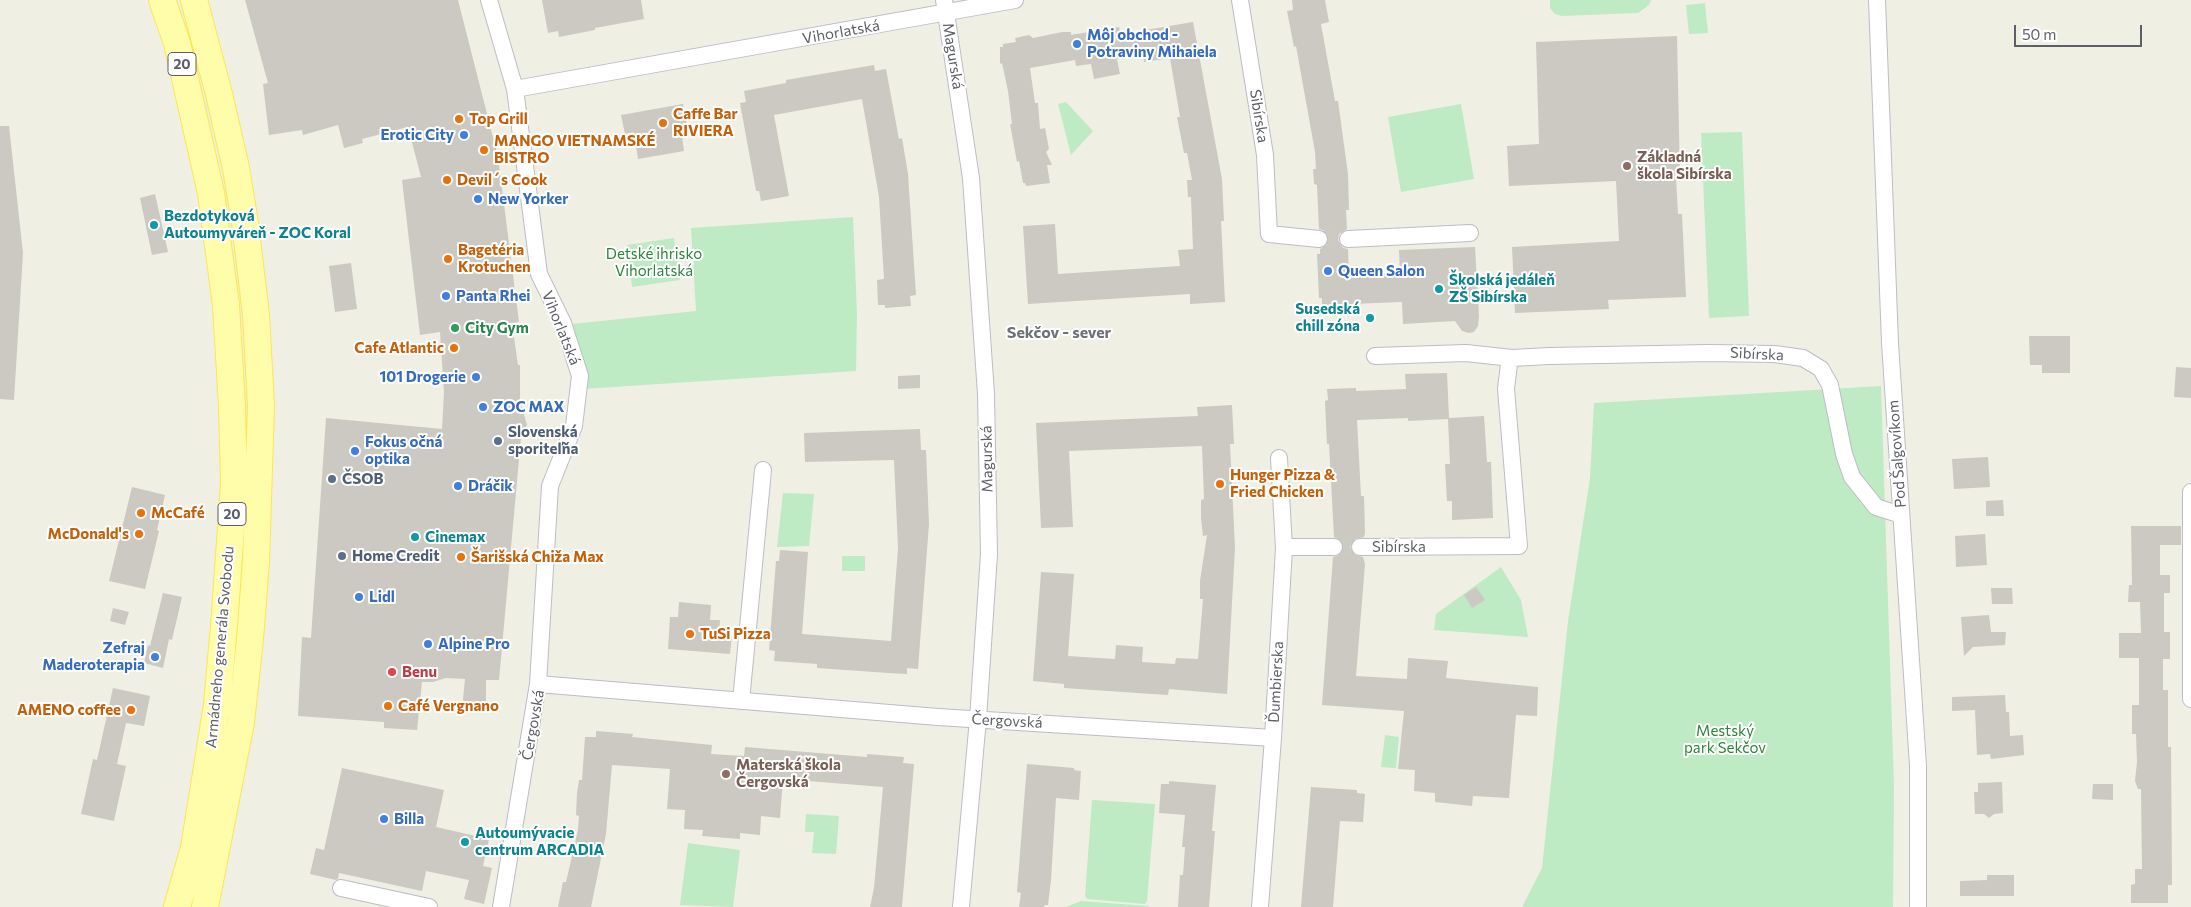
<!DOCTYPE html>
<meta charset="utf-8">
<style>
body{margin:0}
#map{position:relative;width:2191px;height:907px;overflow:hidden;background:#f0efe4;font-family:Commissioner,sans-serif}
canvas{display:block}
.scale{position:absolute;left:2014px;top:25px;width:128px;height:22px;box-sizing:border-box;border:2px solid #5c5f66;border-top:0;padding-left:6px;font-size:15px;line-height:18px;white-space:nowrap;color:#5c5f66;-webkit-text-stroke:4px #fff;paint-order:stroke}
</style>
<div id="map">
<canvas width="2191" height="907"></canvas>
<div class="scale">50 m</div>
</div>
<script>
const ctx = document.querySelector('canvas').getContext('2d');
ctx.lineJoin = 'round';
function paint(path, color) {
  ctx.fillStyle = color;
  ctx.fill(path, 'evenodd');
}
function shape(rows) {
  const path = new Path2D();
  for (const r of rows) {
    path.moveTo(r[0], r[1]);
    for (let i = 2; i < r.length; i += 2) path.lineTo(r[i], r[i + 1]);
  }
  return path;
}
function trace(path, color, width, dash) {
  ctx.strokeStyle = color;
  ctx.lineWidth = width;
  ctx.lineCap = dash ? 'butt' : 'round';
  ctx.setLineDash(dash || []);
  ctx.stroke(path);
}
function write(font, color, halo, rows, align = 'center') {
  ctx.font = font + ' Commissioner,sans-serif';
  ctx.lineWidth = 4;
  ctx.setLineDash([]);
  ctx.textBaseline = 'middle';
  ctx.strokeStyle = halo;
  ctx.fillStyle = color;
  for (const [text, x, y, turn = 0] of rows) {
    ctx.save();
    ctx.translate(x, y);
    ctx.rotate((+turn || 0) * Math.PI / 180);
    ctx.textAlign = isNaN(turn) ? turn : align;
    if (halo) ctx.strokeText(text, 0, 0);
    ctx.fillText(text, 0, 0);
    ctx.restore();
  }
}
const green = shape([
 [1550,0,1651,0,1649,5,1638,13,1562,16,1555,14,1550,8],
 [1705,3,1708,33,1689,34,1686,5],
 [1066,102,1093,131,1071,155,1058,104],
 [1461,104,1474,179,1401,192,1388,117],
 [1742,132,1749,316,1709,318,1701,133],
 [853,217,857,314,856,371,583,389,572,324,696,311,691,228],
 [674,238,680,280,632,287,627,245],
 [1881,386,1894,787,1893,907,1522,907,1542,868,1568,621,1590,478,1594,403],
 [783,493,814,494,809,546,777,547],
 [842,556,865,556,865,571,842,571],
 [1501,567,1521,600,1528,637,1434,630,1436,614],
 [1385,735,1399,737,1396,768,1381,767],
 [1092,800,1155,804,1147,901,1145,904,1087,899,1085,896],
 [806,814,839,816,836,854,812,853,814,832,805,832],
 [688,843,740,850,733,907,680,905],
 [1081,901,1148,906,1150,907,1066,907]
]);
const building = shape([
 [245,0,458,0,498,157,519,322,512,323,518,365,520,365,520,401,527,425,521,437,499,680,486,680,486,709,465,708,463,699,465,679,446,678,433,682,422,682,417,730,384,728,384,722,298,716,302,637,311,638,326,418,442,429,444,392,440,332,420,335,402,180,421,177,408,127,362,139,363,143,344,148,338,125,303,135,302,130,269,135,263,84,268,83],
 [542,0,641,0,644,19,595,28,595,30,559,37,558,31,548,33],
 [1292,0,1325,0,1329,22,1321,24,1335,101,1338,101,1348,174,1349,210,1346,210,1347,229,1339,234,1338,240,1343,248,1348,249,1349,276,1400,273,1399,250,1475,247,1479,316,1478,326,1474,332,1469,333,1462,331,1455,321,1403,324,1402,302,1351,304,1351,307,1322,308,1322,298,1319,298,1317,254,1320,254,1320,249,1327,245,1329,240,1325,231,1319,229,1317,185,1314,184,1313,169,1316,169,1315,152,1296,46,1294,47,1287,11,1293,10],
 [1193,22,1222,179,1224,221,1221,221,1225,302,1190,304,1190,294,1028,304,1023,226,1055,224,1058,274,1180,266,1178,250,1193,249,1191,197,1188,197,1187,180,1192,180,1187,153,1184,153,1177,117,1180,117,1170,58,1144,62,1143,55,1117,59,1120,74,1094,79,1091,64,1076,66,1075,60,1030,68,1035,103,1038,103,1040,129,1045,128,1049,149,1046,152,1052,165,1047,165,1050,183,1026,186,1025,183,1023,183,1019,161,1017,162,1010,124,1012,124,1008,91,1002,63,1000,64,1000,47,1003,47,1003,44,1016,42,1015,38,1029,35,1033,38,1062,32,1071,32,1071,35,1119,27,1121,37,1147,33,1146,30],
 [1677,36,1680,177,1676,178,1678,214,1682,214,1686,297,1608,300,1609,309,1515,313,1512,247,1619,241,1616,181,1509,186,1507,146,1539,144,1536,42],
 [874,65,875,71,886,69,899,139,902,138,908,174,916,295,910,296,911,306,885,308,885,305,878,305,877,280,884,279,879,197,862,99,774,115,789,196,761,201,759,191,756,191,740,103,746,102,744,91,786,83,786,80],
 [683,104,689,136,682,137,684,151,638,159,634,132,625,134,621,115],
 [0,126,9,126,23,253,14,400,0,399],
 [155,194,168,252,152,255,140,198],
 [351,263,357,309,335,312,329,266],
 [2029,336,2070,336,2070,373,2042,373,2042,365,2030,365],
 [2176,367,2191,368,2191,398,2174,397],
 [1447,373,1449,418,1484,416,1487,462,1491,462,1493,518,1452,520,1452,501,1447,501,1445,464,1450,464,1448,419,1408,421,1408,418,1357,420,1361,496,1364,496,1365,533,1364,537,1355,539,1350,547,1355,555,1363,557,1365,564,1356,676,1407,679,1408,658,1448,661,1446,678,1538,687,1537,716,1516,715,1509,798,1473,796,1472,806,1435,802,1435,793,1414,791,1415,770,1398,769,1404,711,1322,705,1333,557,1339,555,1344,547,1342,542,1334,537,1329,444,1327,444,1326,423,1325,401,1328,400,1327,389,1356,388,1356,391,1406,389,1405,374],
 [920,375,920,388,898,389,898,376],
 [1232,405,1234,444,1230,444,1235,548,1227,694,1169,689,1168,695,1152,694,1064,688,1064,684,1033,681,1041,572,1074,574,1068,656,1115,659,1116,645,1143,647,1142,662,1175,664,1176,658,1198,659,1203,599,1200,599,1200,581,1207,535,1203,536,1201,518,1201,500,1204,499,1202,446,1069,451,1073,527,1041,528,1036,423,1198,416,1197,407],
 [920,429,921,450,926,450,929,524,918,669,907,668,907,674,888,673,817,668,817,664,774,661,775,651,769,650,776,561,779,561,780,550,808,552,802,634,891,641,898,548,894,460,805,462,804,433],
 [1988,457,1990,487,1954,489,1952,459],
 [132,487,165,495,157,530,159,531,145,589,109,581],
 [2003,500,2004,516,1986,516,1986,501],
 [2131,526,2181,526,2181,545,2160,545,2160,575,2170,575,2170,593,2164,593,2164,632,2170,632,2170,659,2163,659,2163,690,2168,690,2168,747,2171,747,2172,885,2168,885,2168,903,2131,903,2131,885,2135,884,2135,869,2142,869,2141,789,2138,789,2135,781,2137,762,2136,734,2132,734,2132,705,2139,705,2139,658,2119,658,2119,633,2141,633,2140,602,2128,602,2129,585,2132,585],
 [1985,534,1987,565,1956,567,1955,536],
 [1476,587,1485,600,1472,608,1464,595],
 [1991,588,2012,588,2013,604,1992,604],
 [163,593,182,597,172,640,169,639,163,668,144,663,148,645,150,646],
 [679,602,711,605,710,620,720,620,719,634,732,635,730,654,668,649,670,617,678,617],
 [113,608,129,612,125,625,110,621],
 [1989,615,1991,632,2006,632,2005,645,1973,647,1964,656,1961,617],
 [113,688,150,696,144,726,126,723,117,764,126,766,114,821,81,814,93,759,97,760],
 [2005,695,2006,712,2009,712,2010,736,2023,735,2024,755,1991,759,1990,754,1977,755,1975,710,1952,711,1952,697],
 [596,731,633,734,632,737,712,745,711,754,744,756,745,747,867,757,867,754,904,757,903,763,914,764,902,907,870,907,874,888,883,787,783,779,780,818,761,816,760,835,740,833,740,839,702,836,703,830,684,829,685,810,667,809,670,769,612,765,606,834,591,907,558,907,563,882,566,882,578,830,579,816,576,815,577,793,579,780,582,780,585,737,596,737],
 [1027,764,1074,768,1074,770,1081,771,1079,800,1056,798,1051,880,1048,905,1045,905,1044,907,1019,907,1021,893,1017,892],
 [342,768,444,790,436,827,489,839,483,866,492,868,484,904,464,899,469,880,426,871,422,891,339,873,338,879,336,880,310,874,316,848,324,850],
 [1169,781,1216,785,1212,831,1215,831,1209,907,1178,907,1180,875,1183,875,1185,847,1182,847,1185,815,1159,813,1161,784,1169,784],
 [2002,782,2003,813,1994,814,1989,818,1984,814,1975,814,1974,792,1978,792,1978,783],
 [2093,784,2113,784,2113,800,2092,799],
 [1311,787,1357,790,1357,793,1365,794,1363,822,1340,821,1333,907,1301,907],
 [1987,875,2014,875,2014,896,1960,896,1960,881,1987,880]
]);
const minorTunnel = shape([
 [1319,239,1348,239],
 [1334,547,1360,547]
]);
const minor = shape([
 [489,0,515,89,539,274,563,323,580,376,574,426,550,486,538,684,501,907],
 [944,0,971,178,986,394,989,554,978,719,961,907],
 [1240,0,1265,155,1269,234,1319,239],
 [1877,0,1890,343,1918,766,1918,907],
 [515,89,1015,0],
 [1348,239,1470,233],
 [1375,356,1466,353,1512,358],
 [2191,492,2191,699],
 [1284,547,1334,547],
 [1360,547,1519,546,1506,389,1509,364,1512,358,1549,356,1710,353,1774,354,1803,358,1821,369,1830,385,1844,454,1852,477,1876,507,1901,515],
 [538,684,938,717,1273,738],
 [741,701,763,470],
 [341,888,429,907],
 [1260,907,1273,738,1284,548,1279,458]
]);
const primary = shape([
 [162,0,177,43,211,193,226,305,232,406,234,483,225,614,217,705,194,848,177,907],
 [194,0,219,94,236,168,245,223,256,315,261,406,256,562,250,639,241,722,205,907]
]);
const markers = [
 [1077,44,5,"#3f7fe0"],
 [459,119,5,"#e8710a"],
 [663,123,5,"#e8710a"],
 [464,135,5,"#3f7fe0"],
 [484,150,5,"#e8710a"],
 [1627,166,5,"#8d6e63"],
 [447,180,5,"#e8710a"],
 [478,199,5,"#3f7fe0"],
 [154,225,5,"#0f9aa8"],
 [448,259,5,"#e8710a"],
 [1328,271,5,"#3f7fe0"],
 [1439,289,5,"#0f9aa8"],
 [446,296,5,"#3f7fe0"],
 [1370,318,5,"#0f9aa8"],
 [455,328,5,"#2e9e5b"],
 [454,348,5,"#e8710a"],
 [476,377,5,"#3f7fe0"],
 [483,407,5,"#3f7fe0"],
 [498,441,5,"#5c6f8a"],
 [355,451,5,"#3f7fe0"],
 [332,479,5,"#5c6f8a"],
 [1220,484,5,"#e8710a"],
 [458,486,5,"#3f7fe0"],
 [141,513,5,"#e8710a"],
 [139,534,5,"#e8710a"],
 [415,537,5,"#0f9aa8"],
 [342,556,5,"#5c6f8a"],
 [461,557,5,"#e8710a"],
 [359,597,5,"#3f7fe0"],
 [690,634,5,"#e8710a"],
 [428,644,5,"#3f7fe0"],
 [155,657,5,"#3f7fe0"],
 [392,672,5,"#e0444e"],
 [388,706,5,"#e8710a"],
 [131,710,5,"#e8710a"],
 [726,774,5,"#8d6e63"],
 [384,819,5,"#3f7fe0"],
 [465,842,5,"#0f9aa8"]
];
const shields = [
 [182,64,28],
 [232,514,28]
];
const shieldNames = [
 ["20",182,64],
 ["20",232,514]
];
const streetNames = [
 ["Vihorlatská",841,32,-10],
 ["Magurská",953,56,81],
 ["Sibírska",1259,116,81],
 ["Vihorlatská",561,328,68],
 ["Sibírska",1757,354,3],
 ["Pod Šalgovíkom",1897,454,-94],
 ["Magurská",987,459,-91],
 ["Sibírska",1399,547],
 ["Armádneho generála Svobodu",220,647,-85],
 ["Ďumbierska",1276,682,-87],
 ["Čergovská",1007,721,3],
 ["Čergovská",533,725,-80]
];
const shopNames = [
 ["Môj obchod -",1087,35],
 ["Potraviny Mihaiela",1087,52],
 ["Erotic City",454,135,"right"],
 ["New Yorker",488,199],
 ["Queen Salon",1338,271],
 ["Panta Rhei",456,296],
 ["101 Drogerie",466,377,"right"],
 ["ZOC MAX",493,407],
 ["Fokus očná",365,442],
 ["optika",365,459],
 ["Dráčik",468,486],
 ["Lidl",369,597],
 ["Alpine Pro",438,644],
 ["Zefraj",145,648,"right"],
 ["Maderoterapia",145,665,"right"],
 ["Billa",394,819]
];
const foodNames = [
 ["Caffe Bar",673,114],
 ["RIVIERA",673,131],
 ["Top Grill",469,119],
 ["MANGO VIETNAMSKÉ",494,141],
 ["BISTRO",494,158],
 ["Devil´s Cook",457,180],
 ["Bagetéria",458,250],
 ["Krotuchen",458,267],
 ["Cafe Atlantic",444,348,"right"],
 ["Hunger Pizza &",1230,475],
 ["Fried Chicken",1230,492],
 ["McCafé",151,513],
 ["McDonald's",129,534,"right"],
 ["Šarišská Chiža Max",471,557],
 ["TuSi Pizza",700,634],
 ["Café Vergnano",398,706],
 ["AMENO coffee",121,710,"right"]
];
const educationNames = [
 ["Základná",1637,157],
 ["škola Sibírska",1637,174],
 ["Materská škola",736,765],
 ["Čergovská",736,782]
];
const cultureNames = [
 ["Bezdotyková",164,216],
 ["Autoumyváreň - ZOC Koral",164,233],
 ["Školská jedáleň",1449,280],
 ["ZŠ Sibírska",1449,297],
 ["Susedská",1360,309,"right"],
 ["chill zóna",1360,326,"right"],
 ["Cinemax",425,537],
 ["Autoumývacie",475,833],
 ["centrum ARCADIA",475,850]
];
const parkNames = [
 ["Detské ihrisko",654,254],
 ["Vihorlatská",654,271],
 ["Mestský",1725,731],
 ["park Sekčov",1725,748]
];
const leisureNames = [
 ["City Gym",465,328]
];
const serviceNames = [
 ["Slovenská",508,432],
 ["sporiteľňa",508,449],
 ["ČSOB",342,479],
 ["Home Credit",352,556]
];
const healthNames = [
 ["Benu",402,672]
];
const neighbourhoodNames = [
 ["Sekčov - sever",1059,333]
];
paint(green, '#beeac4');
paint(building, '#cbc9c1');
trace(minorTunnel, '#cbcbc4', 16, [16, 8]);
trace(minor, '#bcbdc4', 18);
trace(primary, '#fee64f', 28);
trace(minor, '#fff', 16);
trace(primary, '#fffdaa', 26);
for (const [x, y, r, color] of markers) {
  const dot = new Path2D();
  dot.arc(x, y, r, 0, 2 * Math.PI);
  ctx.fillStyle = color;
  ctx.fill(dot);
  trace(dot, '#fff', 2);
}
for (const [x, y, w] of shields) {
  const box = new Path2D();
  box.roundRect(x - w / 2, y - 11.5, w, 23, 4);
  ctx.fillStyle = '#fff';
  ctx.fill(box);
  trace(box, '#5c5f66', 1);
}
write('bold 14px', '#5c5f66', null, shieldNames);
write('15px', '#5c5f66', '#fff', streetNames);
write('bold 15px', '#366cbe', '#fff', shopNames, 'left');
write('bold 15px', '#c56008', '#fff', foodNames, 'left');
write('bold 15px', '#785e54', '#fff', educationNames, 'left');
write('bold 15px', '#0d838f', '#fff', cultureNames, 'left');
write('15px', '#2d843d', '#fff', parkNames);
write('bold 15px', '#27864d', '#fff', leisureNames, 'left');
write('bold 15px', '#4e5e75', '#fff', serviceNames, 'left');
write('bold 15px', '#be3a42', '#fff', healthNames, 'left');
write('bold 16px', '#6d7178', '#fff', neighbourhoodNames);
</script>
